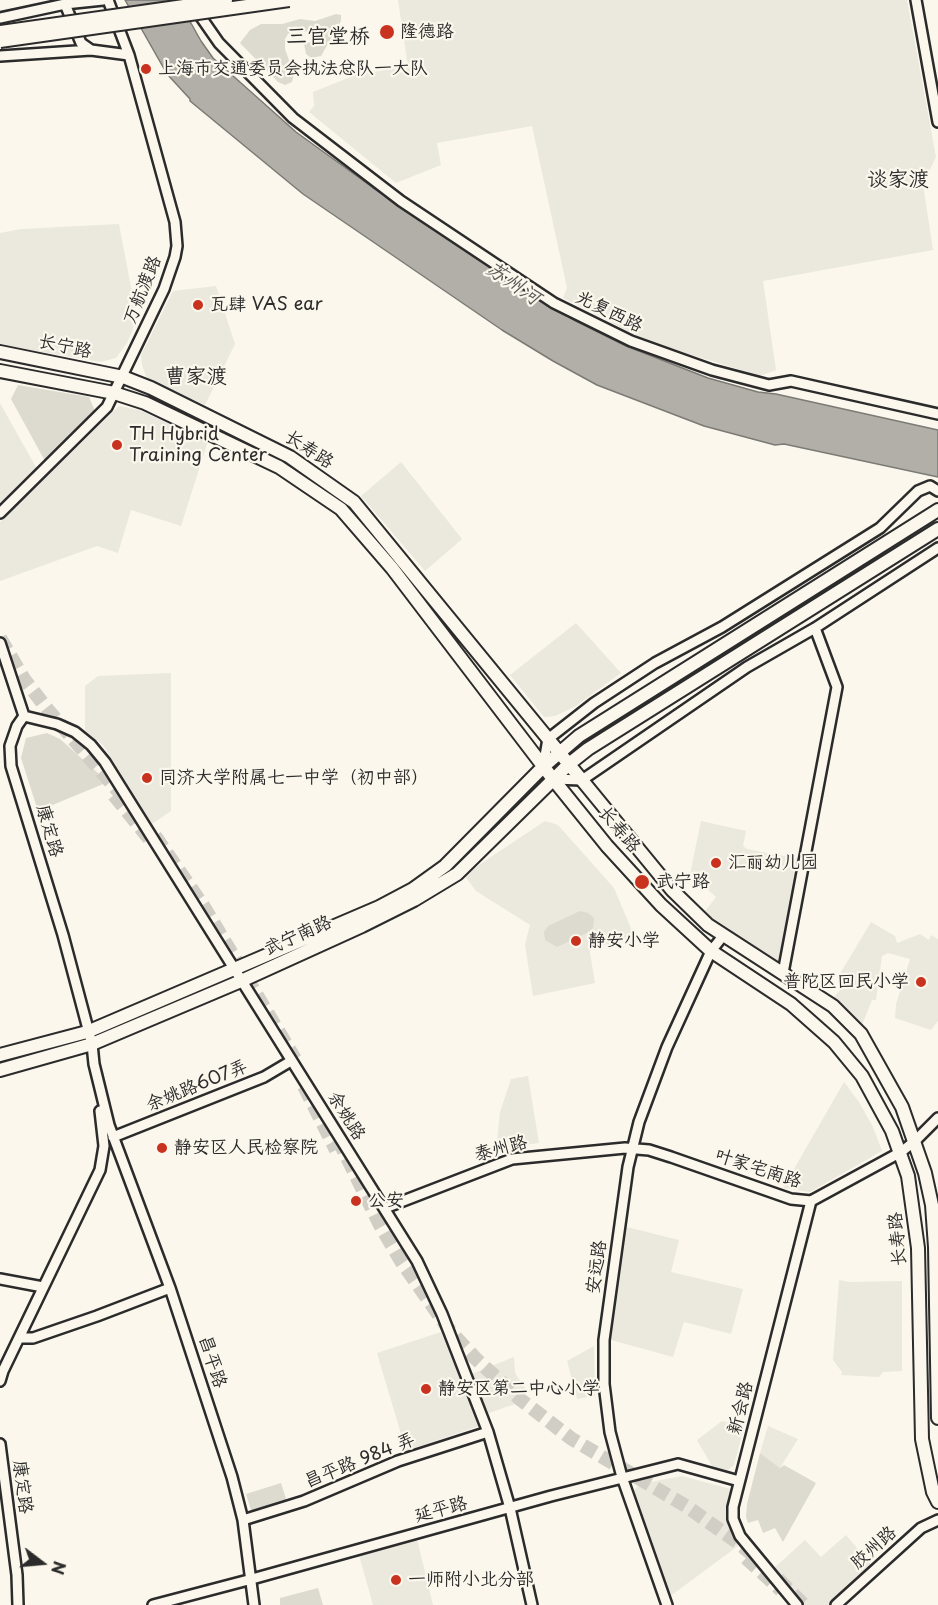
<!DOCTYPE html>
<meta charset="utf-8">
<style>
body{margin:0}
#map{position:relative;width:938px;height:1605px;overflow:hidden;background:#fbf7ec;font-family:"Playpen Sans",sans-serif}
canvas{display:block}
.north{position:absolute;left:12px;top:1533px;width:60px;height:60px;-webkit-text-stroke:4px #fbf7ec;paint-order:stroke;rotate:106deg;font-size:16px;font-weight:700;line-height:24px;text-align:center;color:#2b2b2b}
.north::after{content:'';display:block;margin:auto;width:21px;height:27px;background:#2b2b2b;clip-path:polygon(50% 0,100% 100%,50% 72%,0 100%)}
</style>
<div id="map">
<canvas width="938" height="1605"></canvas>
<div class="north">N</div>
</div>
<script>
const ctx = document.querySelector('canvas').getContext('2d');
ctx.lineJoin = 'round';
function paint(path, color) {
  ctx.fillStyle = color;
  ctx.fill(path, 'evenodd');
}
function shape(rows) {
  const path = new Path2D();
  for (const r of rows) {
    path.moveTo(r[0], r[1]);
    for (let i = 2; i < r.length; i += 2) path.lineTo(r[i], r[i + 1]);
  }
  return path;
}
function trace(path, color, width, dash) {
  ctx.strokeStyle = color;
  ctx.lineWidth = width;
  ctx.lineCap = dash ? 'butt' : 'round';
  ctx.setLineDash(dash || []);
  ctx.stroke(path);
}
function write(font, color, halo, rows, align = 'center') {
  ctx.font = font + ' "Playpen Sans","LXGW WenKai TC",sans-serif';
  ctx.lineWidth = 4.5;
  ctx.setLineDash([]);
  ctx.textBaseline = 'middle';
  ctx.strokeStyle = halo;
  ctx.fillStyle = color;
  for (const [text, x, y, turn = 0] of rows) {
    ctx.save();
    ctx.translate(x, y);
    ctx.rotate((+turn || 0) * Math.PI / 180);
    ctx.textAlign = isNaN(turn) ? turn : align;
    if (halo) ctx.strokeText(text, 0, 0);
    ctx.fillText(text, 0, 0);
    ctx.restore();
  }
}
const built = shape([
 [398,0,907,0,936,157,923,184,933,250,763,281,776,370,760,376,647,341,563,298,567,288,532,126,437,143,441,165,396,183,309,112,314,106,313,92,358,74,408,67],
 [119,224,137,319,127,343,116,358,101,362,0,345,0,233,21,229],
 [216,286,235,344,205,405,147,379,142,365,141,355,173,291],
 [0,403,37,469,0,504],
 [119,406,139,410,208,441,181,526,131,510,118,553,97,546,0,581,0,522],
 [401,462,462,539,425,571,361,496],
 [576,623,621,673,576,706,555,716,544,717,510,675],
 [171,673,171,811,152,824,103,745,85,731,85,686,98,676],
 [545,821,558,825,614,888,636,940,589,947,595,983,533,996,525,945,530,925,476,891,464,875],
 [701,821,746,831,743,846,747,849,799,859,780,959,775,962,703,914,716,897,690,874],
 [871,922,895,936,897,943,920,934,929,940,931,935,938,939,938,1021,931,1030,895,1018,896,1004,910,959,888,953,882,956,876,1000,872,1000,862,1025,834,997,845,984,841,972],
 [528,1076,539,1143,514,1146,496,1151,500,1112,511,1079],
 [844,1082,859,1102,873,1127,882,1151,810,1192,783,1188],
 [627,1227,679,1240,671,1272,743,1289,731,1334,684,1322,673,1357,611,1340],
 [839,1280,849,1282,902,1281,902,1371,883,1372,879,1377,841,1375,842,1372,833,1360],
 [441,1332,479,1426,406,1451,377,1353],
 [594,1346,595,1396,577,1399,567,1361],
 [514,1357,515,1373,525,1388,521,1402,486,1414,471,1374],
 [722,1421,744,1427,734,1465,726,1471,713,1468,697,1440],
 [768,1426,798,1439,780,1468,760,1453],
 [682,1476,731,1489,727,1516,729,1528,738,1546,669,1597,662,1583,632,1495,634,1490,640,1484],
 [846,1535,872,1566,829,1605,802,1605,773,1569,805,1540,821,1557],
 [417,1539,433,1605,373,1605,359,1555]
]);
const green = shape([
 [336,14,341,15,341,21,321,56,311,58,306,54,304,44,319,39,317,30,288,34,285,39,285,49,294,74,292,82,285,85,278,82,240,43,250,30,261,24,282,24,300,19,315,21],
 [18,385,89,397,95,411,45,461,11,399],
 [47,733,60,739,108,782,38,811,21,758,26,738],
 [580,911,588,913,594,918,593,928,591,931,557,947,545,940,544,932,548,926],
 [760,1453,780,1468,784,1465,816,1483,783,1542,775,1528,763,1533,758,1520,748,1523,746,1517,747,1504],
 [281,1483,287,1502,252,1513,246,1494],
 [318,1588,323,1605,280,1605,280,1598]
]);
const water = shape([
 [125,0,178,0,201,41,213,58,296,132,372,187,574,320,626,346,708,378,758,392,776,394,938,430,938,477,784,444,775,445,704,426,597,385,553,361,502,330,303,194,190,101,190,99,167,74,125,0]
]);
const highwayTunnel = shape([
 [0,638,24,679,48,710,126,800],
 [114,795,151,841],
 [155,836,204,907,295,1059],
 [304,1086,336,1150],
 [338,1139,380,1225,401,1261,450,1331,476,1359,521,1400,572,1439,686,1506,737,1542,758,1559],
 [746,1558,781,1590],
 [778,1579,804,1605]
]);
const minor = shape([
 [916,0,938,122],
 [65,4,81,43,91,50,129,55],
 [196,10,219,43,293,118,401,201,554,303,631,341,712,370,769,385,791,381,938,414],
 [0,18,65,4,103,0],
 [0,56,91,50],
 [0,513,107,407,164,289,175,257,177,246,175,222,129,55,108,0],
 [0,643,24,716],
 [24,716,57,724,75,732,91,745,105,762,417,1261,442,1314,488,1432,510,1508,532,1605],
 [24,716,17,726,10,746,11,766,63,935,92,1044,94,1064,109,1125,170,1288,232,1477,243,1520,254,1605],
 [543,767,548,739,594,703,655,663,722,627,880,528,918,491,930,486,938,491],
 [553,779,582,780,747,667,815,628,938,548],
 [783,973,837,687,815,628],
 [113,1137,264,1077,291,1061],
 [385,1208,512,1159,625,1148,649,1150,671,1157,791,1199,811,1201,901,1152,915,1141,938,1118],
 [0,1279,43,1287],
 [19,1338,33,1338,97,1316,170,1288],
 [0,1381,3,1371,100,1170,104,1146,100,1111],
 [0,1444,17,1575,18,1605],
 [243,1520,304,1501,398,1461,488,1432],
 [153,1605,252,1579,551,1496,678,1464,739,1481],
 [667,1605,622,1477,610,1432,604,1384,604,1340,628,1167,639,1122,667,1047,711,951,723,936],
 [797,1605,740,1536,733,1519,733,1507,811,1201],
 [836,1605,921,1528,938,1520]
]);
const major = shape([
 [0,352,123,377,151,388,290,457,354,502,672,890,708,925,833,1006,861,1034,902,1107,925,1173,932,1205,935,1247,938,1418],
 [0,371,114,393,145,403,279,467,341,509,392,568,553,779,607,846,661,905,711,951,791,1004,834,1042,862,1076,892,1131,908,1176,918,1248,922,1439,933,1492,938,1502],
 [0,1055,87,1032,379,907,413,889,445,866,543,767,579,736,938,510],
 [0,1070,92,1044,241,981,362,926,414,900,457,874,569,764,588,749,938,529]
]);
const majorBridge = shape([
 [0,32,226,0],
 [0,41,289,0]
]);
const markers = [
 [387,32,8,"#c8321e"],
 [146,69,6,"#c8321e"],
 [198,305,6,"#c8321e"],
 [117,445,6,"#c8321e"],
 [147,778,6,"#c8321e"],
 [716,863,6,"#c8321e"],
 [642,882,8,"#c8321e"],
 [576,941,6,"#c8321e"],
 [921,982,6,"#c8321e"],
 [162,1148,6,"#c8321e"],
 [356,1201,6,"#c8321e"],
 [426,1389,6,"#c8321e"],
 [396,1580,6,"#c8321e"]
];
const poiNames = [
 ["隆德路",400,32],
 ["上海市交通委员会执法总队一大队",158,69],
 ["瓦肆 VAS ear",210,305],
 ["TH Hybrid",129,435],
 ["Training Center",129,456],
 ["同济大学附属七一中学（初中部）",159,778],
 ["汇丽幼儿园",728,863],
 ["武宁路",656,882],
 ["静安小学",588,941],
 ["普陀区回民小学",909,982,"right"],
 ["静安区人民检察院",174,1148],
 ["公安",368,1201],
 ["静安区第二中心小学",438,1389],
 ["一师附小北分部",408,1580]
];
const streetNames = [
 ["万航渡路",143,290,-68],
 ["光复西路",609,312,26],
 ["长宁路",65,347,12],
 ["长寿路",309,450,33],
 ["长寿路",619,830,50],
 ["康定路",49,831,74],
 ["武宁南路",298,936,-24],
 ["余姚路607弄",197,1086,-22],
 ["余姚路",346,1116,58],
 ["泰州路",501,1149,-15],
 ["叶家宅南路",758,1169,18],
 ["长寿路",898,1239,-95],
 ["安远路",597,1267,-82],
 ["昌平路",212,1362,72],
 ["新会路",741,1408,-76],
 ["昌平路 984 弄",360,1461,-22],
 ["康定路",22,1487,83],
 ["延平路",441,1510,-15],
 ["胶州路",874,1548,-42]
];
const waterNames = [
 ["苏州河",513,284,34]
];
const quarterNames = [
 ["三官堂桥",328,37],
 ["谈家渡",898,180],
 ["曹家渡",196,377]
];
paint(built, '#ebe8de');
paint(green, '#dddad0');
paint(water, '#b1afa7');
trace(water, '#7b7a75', 1.5);
trace(highwayTunnel, '#d1cec5', 14, [14, 7]);
trace(minor, '#2b2b2b', 14);
trace(major, '#2b2b2b', 16);
trace(minor, '#fbf7ec', 9);
trace(major, '#fbf7ec', 12);
trace(majorBridge, '#2b2b2b', 16, []);
trace(majorBridge, '#fbf7ec', 12);
for (const [x, y, r, color] of markers) {
  const dot = new Path2D();
  dot.arc(x, y, r, 0, 2 * Math.PI);
  ctx.fillStyle = color;
  ctx.fill(dot);
  trace(dot, '#fbf7ec', 2);
}
write('18px', '#2b2b2b', '#fbf7ec', poiNames, 'left');
write('18px', '#2b2b2b', '#fbf7ec', streetNames);
write('italic 20px', '#5a5956', '#fbf7ec', waterNames);
write('21px', '#2b2b2b', '#fbf7ec', quarterNames);
</script>
